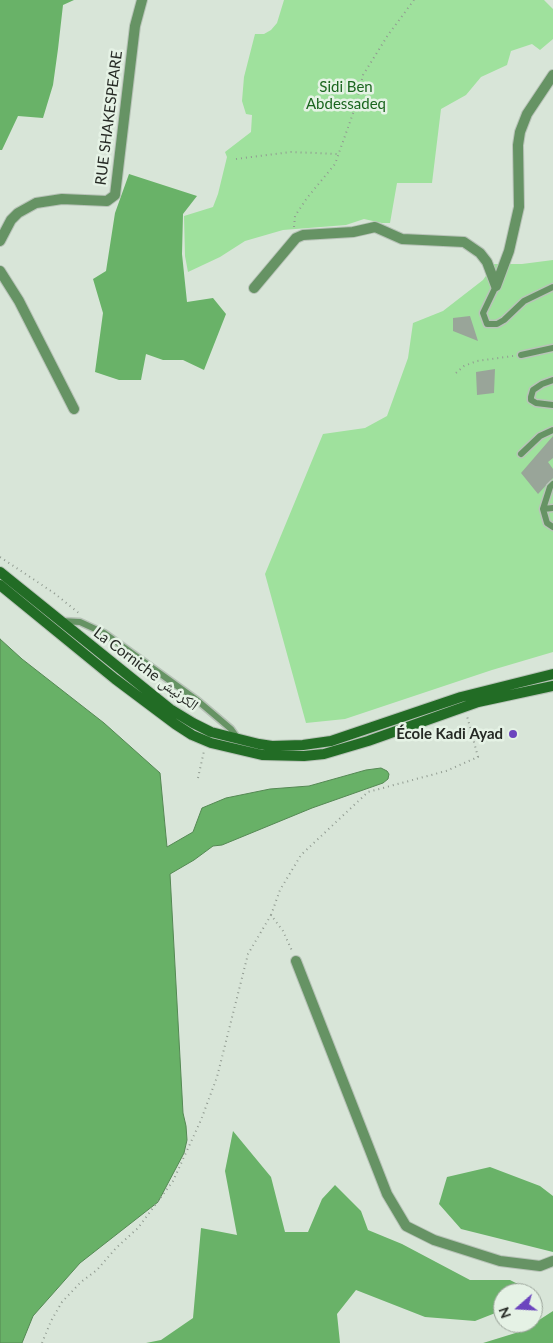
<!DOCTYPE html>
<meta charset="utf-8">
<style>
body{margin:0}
#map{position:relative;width:553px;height:1343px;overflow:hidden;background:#d8e5d8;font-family:Lato,sans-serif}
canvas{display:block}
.north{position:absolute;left:493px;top:1283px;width:50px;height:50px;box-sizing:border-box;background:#e5f2e5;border:1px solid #99a298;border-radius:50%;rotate:251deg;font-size:14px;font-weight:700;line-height:20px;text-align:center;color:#262a25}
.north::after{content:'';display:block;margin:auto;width:18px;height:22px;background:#6c45be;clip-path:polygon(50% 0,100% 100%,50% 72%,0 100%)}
</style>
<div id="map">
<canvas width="553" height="1343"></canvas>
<div class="north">N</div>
</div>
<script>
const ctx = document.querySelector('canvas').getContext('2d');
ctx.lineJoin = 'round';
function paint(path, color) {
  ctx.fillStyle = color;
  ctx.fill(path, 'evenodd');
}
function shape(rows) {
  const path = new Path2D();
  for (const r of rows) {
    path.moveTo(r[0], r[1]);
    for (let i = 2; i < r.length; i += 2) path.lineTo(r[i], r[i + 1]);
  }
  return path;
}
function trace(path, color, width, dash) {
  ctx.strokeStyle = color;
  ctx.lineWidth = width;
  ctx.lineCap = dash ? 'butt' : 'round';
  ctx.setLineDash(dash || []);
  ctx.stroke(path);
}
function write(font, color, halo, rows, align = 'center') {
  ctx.font = font + ' Lato,"Noto Naskh Arabic",sans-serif';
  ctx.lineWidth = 5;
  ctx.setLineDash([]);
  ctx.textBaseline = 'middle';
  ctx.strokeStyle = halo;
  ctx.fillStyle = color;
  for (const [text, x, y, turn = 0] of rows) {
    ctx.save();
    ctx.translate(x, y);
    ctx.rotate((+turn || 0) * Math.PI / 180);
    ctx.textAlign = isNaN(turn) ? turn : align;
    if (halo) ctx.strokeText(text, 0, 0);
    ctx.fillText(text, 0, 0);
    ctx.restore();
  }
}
const green = shape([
 [284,0,544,0,553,9,553,39,540,50,532,44,511,51,507,65,481,77,466,95,441,109,432,183,397,183,390,223,382,223,364,219,346,225,283,230,245,241,220,257,188,272,185,256,184,216,213,207,218,194,227,157,225,152,251,132,252,115,246,114,242,101,244,77,255,34,264,34,271,30,277,23],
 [553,260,553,652,492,670,345,719,306,723,265,574,323,434,365,428,387,416,408,358,413,323,443,311,483,280,494,264,522,264]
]);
const forest = shape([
 [0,0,74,0,63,5,58,49,53,85,43,118,18,116,2,150,0,150],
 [129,174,197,196,183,214,182,254,187,302,213,298,226,314,204,370,183,360,163,360,146,354,141,380,119,380,95,372,103,313,93,279,106,271,115,213],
 [233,1131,271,1177,285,1232,308,1232,322,1199,335,1185,361,1211,368,1230,402,1244,470,1280,510,1280,539,1295,533,1298,533,1293,503,1293,503,1310,475,1321,425,1317,356,1290,337,1314,340,1343,146,1343,161,1340,193,1318,201,1228,237,1235,225,1171],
 [490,1167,540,1186,553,1196,553,1252,461,1229,439,1204,447,1177],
 [553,1311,553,1343,483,1343,522,1331]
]);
const water = shape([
 [0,639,22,659,104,723,160,773,167,847,193,832,202,808,226,798,270,789,309,786,366,770,381,768,387,771,389,774,388,779,383,783,312,808,222,845,213,846,194,860,170,874,183,1113,186,1126,187,1140,184,1153,158,1202,80,1263,33,1316,22,1343,0,1343,0,639]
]);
const building = shape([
 [470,316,478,341,453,331,453,318],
 [495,369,494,393,477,395,476,372],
 [553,436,553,458,548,462,553,469,553,478,538,494,521,473]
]);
const path = shape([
 [236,159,291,152,338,154],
 [294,227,295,216,307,198,335,164,356,105,363,75,388,35,414,0],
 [456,373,464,366,477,361,513,356],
 [0,557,54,593,80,614],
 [198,778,204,751],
 [271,915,280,890,301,855,368,792,446,771,478,757,467,716],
 [42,1343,51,1321,62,1302,81,1282,97,1270,116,1248,138,1228,173,1181,201,1120,217,1077,248,954,271,915,283,931,293,953]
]);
const lane = shape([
 [496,286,483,313,487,324,497,324,504,320,524,301,553,287],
 [521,355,553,348],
 [553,380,542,384,533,390,531,397,531,400,536,403,553,405],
 [521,454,540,436,553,430],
 [553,484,550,487,543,509,547,523,553,527],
 [543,509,553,508],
 [61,621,80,622,104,633,198,701,231,729,238,739]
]);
const street = shape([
 [0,241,11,220,18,213,36,203,62,199,107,201,115,195,135,26,142,0],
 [0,271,19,301,74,409],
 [496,286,509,251,519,207,518,145,520,132,527,114,553,75],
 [254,288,296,238,303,235,353,232,375,227,402,239,464,242,480,253,487,262,496,286],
 [296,961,387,1194,406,1226,434,1240,500,1261,540,1266,553,1261]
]);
const secondary = shape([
 [0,572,170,709,193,723,211,732,259,744,272,746,303,745,331,741,461,697,553,674],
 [0,585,115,679,175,724,192,735,211,743,262,755,304,756,324,754,368,741,478,702,553,686]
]);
const markers = [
 [513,734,5,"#6c45be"]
];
const parkNames = [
 ["Sidi Ben",346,87],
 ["Abdessadeq",346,104]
];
const streetNames = [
 ["RUE SHAKESPEARE",109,118,-83],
 ["La Corniche الكرنيش",146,669,37]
];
const poiNames = [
 ["École Kadi Ayad",503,734]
];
paint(green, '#9fe19d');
paint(forest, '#69b268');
paint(water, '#68b167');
trace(water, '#548853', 1);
paint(building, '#99a599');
trace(lane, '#b8c3b8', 9);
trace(street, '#b8c3b8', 12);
trace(secondary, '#b8c3b8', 12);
trace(path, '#919b91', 2, [1, 4]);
trace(lane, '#669364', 6);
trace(street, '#669364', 10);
trace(secondary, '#226c25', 10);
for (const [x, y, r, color] of markers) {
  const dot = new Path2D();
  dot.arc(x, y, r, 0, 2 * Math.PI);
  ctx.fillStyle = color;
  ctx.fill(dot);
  trace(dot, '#e5f2e5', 2);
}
write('15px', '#1b661f', '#e5f2e5', parkNames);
write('15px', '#262a25', '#e5f2e5', streetNames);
write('bold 15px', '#262a25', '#e5f2e5', poiNames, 'right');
</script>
